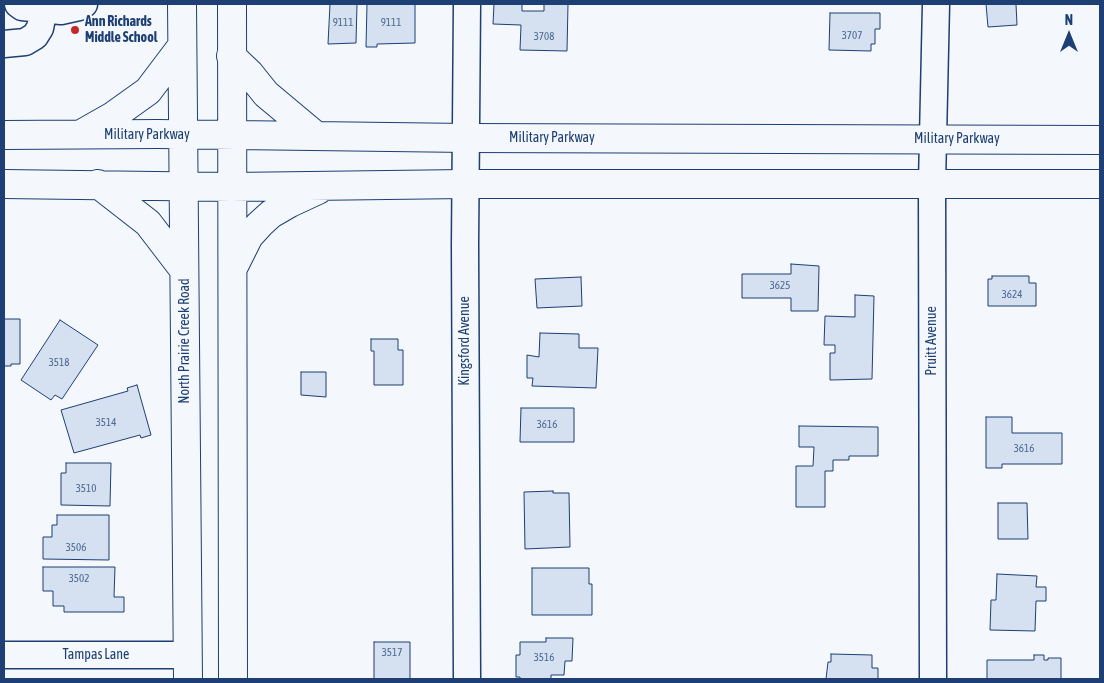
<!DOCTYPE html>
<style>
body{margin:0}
#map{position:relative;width:1104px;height:683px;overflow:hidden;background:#f4f7fb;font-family:"Asap Condensed",sans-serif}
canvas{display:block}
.frame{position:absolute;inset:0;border:5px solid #1d3f73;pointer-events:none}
.north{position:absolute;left:1044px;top:10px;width:50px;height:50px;-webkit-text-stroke:4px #f4f7fb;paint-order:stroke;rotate:0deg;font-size:14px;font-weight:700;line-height:20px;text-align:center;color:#1d3f73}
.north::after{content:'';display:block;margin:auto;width:18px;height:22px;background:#1d3f73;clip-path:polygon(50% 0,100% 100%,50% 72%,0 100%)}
</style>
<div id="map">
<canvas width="1104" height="683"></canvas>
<div class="frame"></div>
<div class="north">N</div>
</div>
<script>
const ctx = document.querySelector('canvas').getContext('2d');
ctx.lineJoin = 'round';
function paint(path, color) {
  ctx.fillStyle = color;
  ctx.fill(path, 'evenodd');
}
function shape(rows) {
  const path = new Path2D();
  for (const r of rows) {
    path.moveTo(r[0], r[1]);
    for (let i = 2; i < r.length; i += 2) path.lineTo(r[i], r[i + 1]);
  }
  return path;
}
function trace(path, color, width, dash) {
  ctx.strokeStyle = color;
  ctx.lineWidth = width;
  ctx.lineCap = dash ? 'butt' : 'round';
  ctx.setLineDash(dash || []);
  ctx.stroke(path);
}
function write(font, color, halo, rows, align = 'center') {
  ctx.font = font + ' "Asap Condensed",sans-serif';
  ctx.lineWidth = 4;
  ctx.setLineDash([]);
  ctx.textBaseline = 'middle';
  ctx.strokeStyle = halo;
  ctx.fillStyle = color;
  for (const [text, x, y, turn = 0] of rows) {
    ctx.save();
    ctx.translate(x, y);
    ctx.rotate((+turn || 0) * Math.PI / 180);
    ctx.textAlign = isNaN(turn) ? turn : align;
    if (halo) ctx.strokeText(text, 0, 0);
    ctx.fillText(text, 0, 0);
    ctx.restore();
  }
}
const building = shape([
 [330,4,357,4,356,43,328,44,330,4],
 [367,4,415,4,415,43,377,44,377,47,366,47,367,4],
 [494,4,522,4,522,11,544,11,544,4,568,4,567,51,520,50,521,25,493,24,494,4],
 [986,4,1016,4,1017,25,988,27,986,4],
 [830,13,880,13,880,29,875,29,875,44,871,44,871,51,829,50,830,13],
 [791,264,819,266,818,311,791,311,791,298,742,298,742,274,791,274,791,264],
 [992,276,1029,276,1029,283,1036,283,1036,306,988,306,988,279,992,279,992,276],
 [581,277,582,306,537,308,535,279,581,277],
 [855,295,874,296,872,379,830,380,830,353,835,353,835,345,824,345,825,316,855,317,855,295],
 [4,319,20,319,20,364,11,364,11,366,4,366,4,319],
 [60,320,98,345,62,399,55,395,51,400,21,380,60,320],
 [540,333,579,334,579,348,598,348,596,388,532,386,533,378,527,378,527,355,539,357,540,333],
 [371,339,398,339,398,350,403,350,403,385,374,385,374,351,371,351,371,339],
 [301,372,326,372,326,397,301,395,301,372],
 [137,385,151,435,141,438,140,435,74,453,61,410,128,391,127,388,137,385],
 [521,408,574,408,574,442,520,442,521,408],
 [986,417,1012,417,1012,433,1062,433,1062,464,1002,464,1002,468,986,468,986,417],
 [799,426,878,427,878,456,849,456,849,460,833,460,833,471,825,471,825,507,796,507,796,466,813,466,814,447,799,447,799,426],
 [66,463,111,463,110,506,61,505,61,473,66,473,66,463],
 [553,491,553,493,569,493,570,547,525,549,524,492,553,491],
 [998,503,1027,503,1028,539,998,539,998,503],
 [57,515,109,515,109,560,43,559,43,537,52,537,52,525,57,525,57,515],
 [43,567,115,567,114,597,124,597,124,612,64,612,64,606,53,606,53,591,43,591,43,567],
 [532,568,589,568,589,584,592,584,592,615,532,615,532,568],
 [997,574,1037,576,1036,587,1046,587,1046,601,1036,601,1035,631,990,630,991,600,996,600,997,574],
 [546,638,573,638,572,661,565,661,564,675,551,675,551,679,520,679,520,677,516,677,516,655,520,655,520,642,546,642,546,638],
 [374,642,410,642,410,679,374,679,374,642],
 [831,654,872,655,872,668,878,668,878,679,826,679,828,662,831,662,831,654],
 [1034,655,1044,655,1044,660,1048,660,1048,658,1061,658,1061,679,987,679,987,660,1034,660,1034,655]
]);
const minor = shape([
 [18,4,22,7,61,11,79,7,84,4],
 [4,44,25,42,35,36,40,28,45,4],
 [4,655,187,655],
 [467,679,465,245,467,4],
 [933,679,932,183,936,4]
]);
const major = shape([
 [182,4,188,679],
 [232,4,233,679],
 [231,56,250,74,266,94,315,135],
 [83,133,113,116,148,91,182,46],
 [4,135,158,134,467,138,1100,140],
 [4,184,231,187,465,184,1100,184],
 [98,184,148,223,184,270],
 [233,268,249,236,260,224,271,214,290,203,318,190]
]);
const markers = [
 [75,30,5,"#c62828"]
];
const numberNames = [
 ["9111",343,23],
 ["9111",391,23],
 ["3707",852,36],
 ["3708",544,37],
 ["3625",780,286],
 ["3624",1012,295],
 ["3518",59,363],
 ["3514",106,423],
 ["3616",547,425],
 ["3616",1024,449],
 ["3510",86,489],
 ["3506",76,548],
 ["3502",79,579],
 ["3517",392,653],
 ["3516",544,658]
];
const poiNames = [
 ["Ann Richards",85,22],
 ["Middle School",85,38]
];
const streetNames = [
 ["Military Parkway",147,135],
 ["Military Parkway",552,138],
 ["Military Parkway",957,139],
 ["North Prairie Creek Road",185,341,-90],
 ["Kingsford Avenue",465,341,-90],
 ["Pruitt Avenue",932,341,-90],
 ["Tampas Lane",96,655]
];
paint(building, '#d5e0f0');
trace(building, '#1d3f73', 1);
trace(minor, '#1d3f73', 29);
trace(major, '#1d3f73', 30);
trace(minor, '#f4f7fb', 26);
trace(major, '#f4f7fb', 28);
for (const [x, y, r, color] of markers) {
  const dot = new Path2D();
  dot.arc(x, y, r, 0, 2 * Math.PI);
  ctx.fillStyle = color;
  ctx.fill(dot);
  trace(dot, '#f4f7fb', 2);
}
write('11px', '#4b6792', null, numberNames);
write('bold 14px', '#1d3f73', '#f4f7fb', poiNames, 'left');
write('14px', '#1d3f73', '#f4f7fb', streetNames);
</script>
